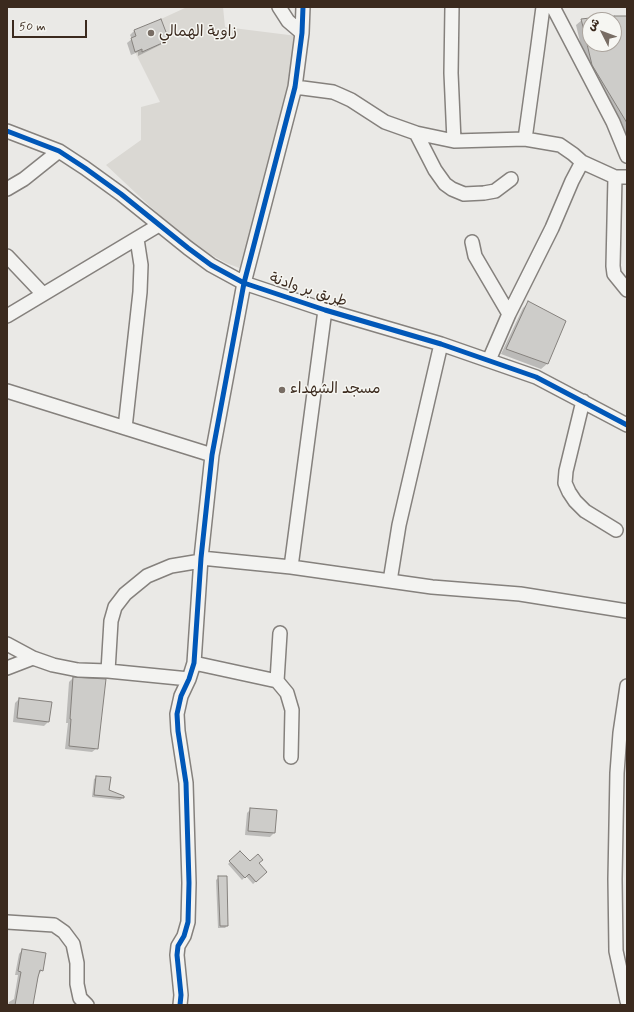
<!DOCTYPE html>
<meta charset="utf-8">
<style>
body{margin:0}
#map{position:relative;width:634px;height:1012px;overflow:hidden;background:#eae9e6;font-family:Mynerve,"Playpen Sans Arabic",sans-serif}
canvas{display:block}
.frame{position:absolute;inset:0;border:8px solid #3b2a1e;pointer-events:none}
.north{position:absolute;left:582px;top:12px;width:40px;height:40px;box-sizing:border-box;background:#f6f6f2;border:1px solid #aba49d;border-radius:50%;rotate:312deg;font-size:11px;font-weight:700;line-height:16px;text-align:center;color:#3b2a1e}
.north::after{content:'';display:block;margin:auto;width:14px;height:18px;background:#786d64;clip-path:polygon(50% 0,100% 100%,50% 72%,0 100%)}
.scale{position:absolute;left:12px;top:20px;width:75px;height:18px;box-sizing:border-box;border:2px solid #3b2a1e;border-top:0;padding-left:5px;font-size:12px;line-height:14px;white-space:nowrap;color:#3b2a1e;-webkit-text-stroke:3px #f6f6f2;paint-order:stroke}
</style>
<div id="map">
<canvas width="634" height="1012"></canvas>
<div class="frame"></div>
<div class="north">ش</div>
<div class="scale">50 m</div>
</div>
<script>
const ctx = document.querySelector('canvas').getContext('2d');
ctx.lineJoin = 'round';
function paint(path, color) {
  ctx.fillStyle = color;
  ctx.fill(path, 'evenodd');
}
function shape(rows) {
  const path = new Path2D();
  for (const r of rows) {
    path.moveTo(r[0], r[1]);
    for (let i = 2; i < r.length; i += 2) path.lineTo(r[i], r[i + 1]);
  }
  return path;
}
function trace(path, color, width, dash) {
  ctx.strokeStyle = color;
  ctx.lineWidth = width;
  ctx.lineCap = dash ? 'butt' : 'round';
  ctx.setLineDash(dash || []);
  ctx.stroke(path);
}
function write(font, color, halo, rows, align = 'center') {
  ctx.font = font + ' Mynerve,"Playpen Sans Arabic",sans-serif';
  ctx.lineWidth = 3;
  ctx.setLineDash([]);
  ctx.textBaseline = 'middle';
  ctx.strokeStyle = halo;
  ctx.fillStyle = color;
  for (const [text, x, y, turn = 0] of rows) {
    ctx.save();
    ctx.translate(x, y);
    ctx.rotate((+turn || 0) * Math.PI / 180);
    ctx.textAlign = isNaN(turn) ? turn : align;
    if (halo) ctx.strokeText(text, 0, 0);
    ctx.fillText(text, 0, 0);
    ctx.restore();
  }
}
const green = shape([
 [187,7,223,7,225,27,297,36,279,128,242,269,226,263,188,242,106,165,141,140,141,107,160,102,135,52,142,49,143,52,169,40,161,19]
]);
const shadow = shape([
 [627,17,627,136,587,71,576,25,582,20],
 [590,20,614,20,614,44,590,44],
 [134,31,168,39,164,43,138,56,138,52,131,55,127,43,132,39,130,35],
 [528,303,565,321,547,364,541,369,501,354,523,308],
 [73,678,97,748,92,752,65,749,68,723,66,723,69,682],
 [19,699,48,722,44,726,13,722,15,703],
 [97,777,108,791,123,798,120,800,92,797,94,779],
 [251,809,274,833,270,837,245,835,247,813],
 [240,852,249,862,258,863,263,875,253,884,246,876,242,880,228,864],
 [219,877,227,926,225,928,218,928,216,880],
 [22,950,42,970,39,974,32,1005,8,1005,9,1002,14,999,18,975,15,975,19,954]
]);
const building = shape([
 [614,16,627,16,627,123,592,65,587,44,614,44,614,16],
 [590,18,590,42,587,42,581,19,590,18],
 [161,19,169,40,142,52,142,49,135,52,131,38,136,36,134,30,161,19],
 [528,301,566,321,548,364,506,349,528,301],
 [73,677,106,679,98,749,69,746,71,719,70,719,73,677],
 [19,698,52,702,49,722,17,718,19,698],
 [96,776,111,777,109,790,124,796,124,798,94,795,96,776],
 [250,808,277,810,275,833,248,831,250,808],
 [240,851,250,861,258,854,263,860,259,863,267,872,256,882,249,874,245,878,229,861,240,851],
 [218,876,227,876,228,926,220,926,218,876],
 [22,949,46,953,43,971,40,970,38,977,33,1005,15,1005,21,972,18,971,22,949]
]);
const minor = shape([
 [279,7,288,21,302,33],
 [452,7,451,73,454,141],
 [553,7,613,122,627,156],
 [295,87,333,92,340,95,351,100,385,122,416,133,454,141,525,139,560,145,573,154,582,162,615,177,627,177],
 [7,131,59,151,85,168,121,194,188,248,211,265,244,283,325,310,441,344,536,377,627,425],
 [416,133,435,170,445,184,452,189,464,194,484,193,495,191,511,179],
 [525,139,538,45,543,7],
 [615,177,613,266,614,274,627,290],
 [7,189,24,179,59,151],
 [472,242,475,256,509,314],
 [7,256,43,294],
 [7,316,159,225],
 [489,360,509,314,552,228,572,181,582,162],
 [7,391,212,455],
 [583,401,566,471,565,483,569,492,575,501,585,511,616,530],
 [125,428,140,292,141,265,137,239],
 [201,558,291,567,432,587,520,594,627,611],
 [291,567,325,310],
 [390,581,399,525,441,344],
 [7,644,33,658,53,665,78,670,108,671,189,679],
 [194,663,277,681,287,693,292,710,291,757],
 [7,668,33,658],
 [108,671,111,621,115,607,125,594,147,576,171,566,201,561],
 [277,681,280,633],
 [627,686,620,733,617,773,615,879,616,951,627,1001],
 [7,922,54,925,64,932,73,944,77,963,77,984,80,998,87,1005],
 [180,1005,181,995,177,955,178,946,184,936,188,922,189,883,186,783,178,731,177,714,181,696,189,679,194,663,201,558,212,455,244,283,295,87,302,33,303,7]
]);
const cycleway = shape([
 [7,131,59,151,85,168,121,194,188,248,211,265,244,283,325,310,441,344,536,377,627,425],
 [180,1005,181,995,177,955,178,946,184,936,188,922,189,883,186,783,178,731,177,714,181,696,189,679,194,663,201,558,212,455,244,283,295,87,302,33,303,7]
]);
const markers = [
 [151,33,4,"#786d64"],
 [282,390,4,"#786d64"]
];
const poiNames = [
 ["زاوية الهمالي",159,33],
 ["مسجد الشهداء",290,390]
];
const streetNames = [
 ["طريق بر وادنة",308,291,18]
];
paint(green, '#dad8d3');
paint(shadow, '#0003');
paint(building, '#cdccc9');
trace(building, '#85817d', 1);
trace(minor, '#85817d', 16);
trace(minor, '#f3f3f1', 13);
trace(cycleway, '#0057b8', 5);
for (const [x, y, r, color] of markers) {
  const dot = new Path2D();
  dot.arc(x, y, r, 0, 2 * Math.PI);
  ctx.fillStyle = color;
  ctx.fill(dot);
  trace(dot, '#f6f6f2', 1.5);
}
write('15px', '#3b2a1e', '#f6f6f2', poiNames, 'left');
write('15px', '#3b2a1e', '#f6f6f2', streetNames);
</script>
